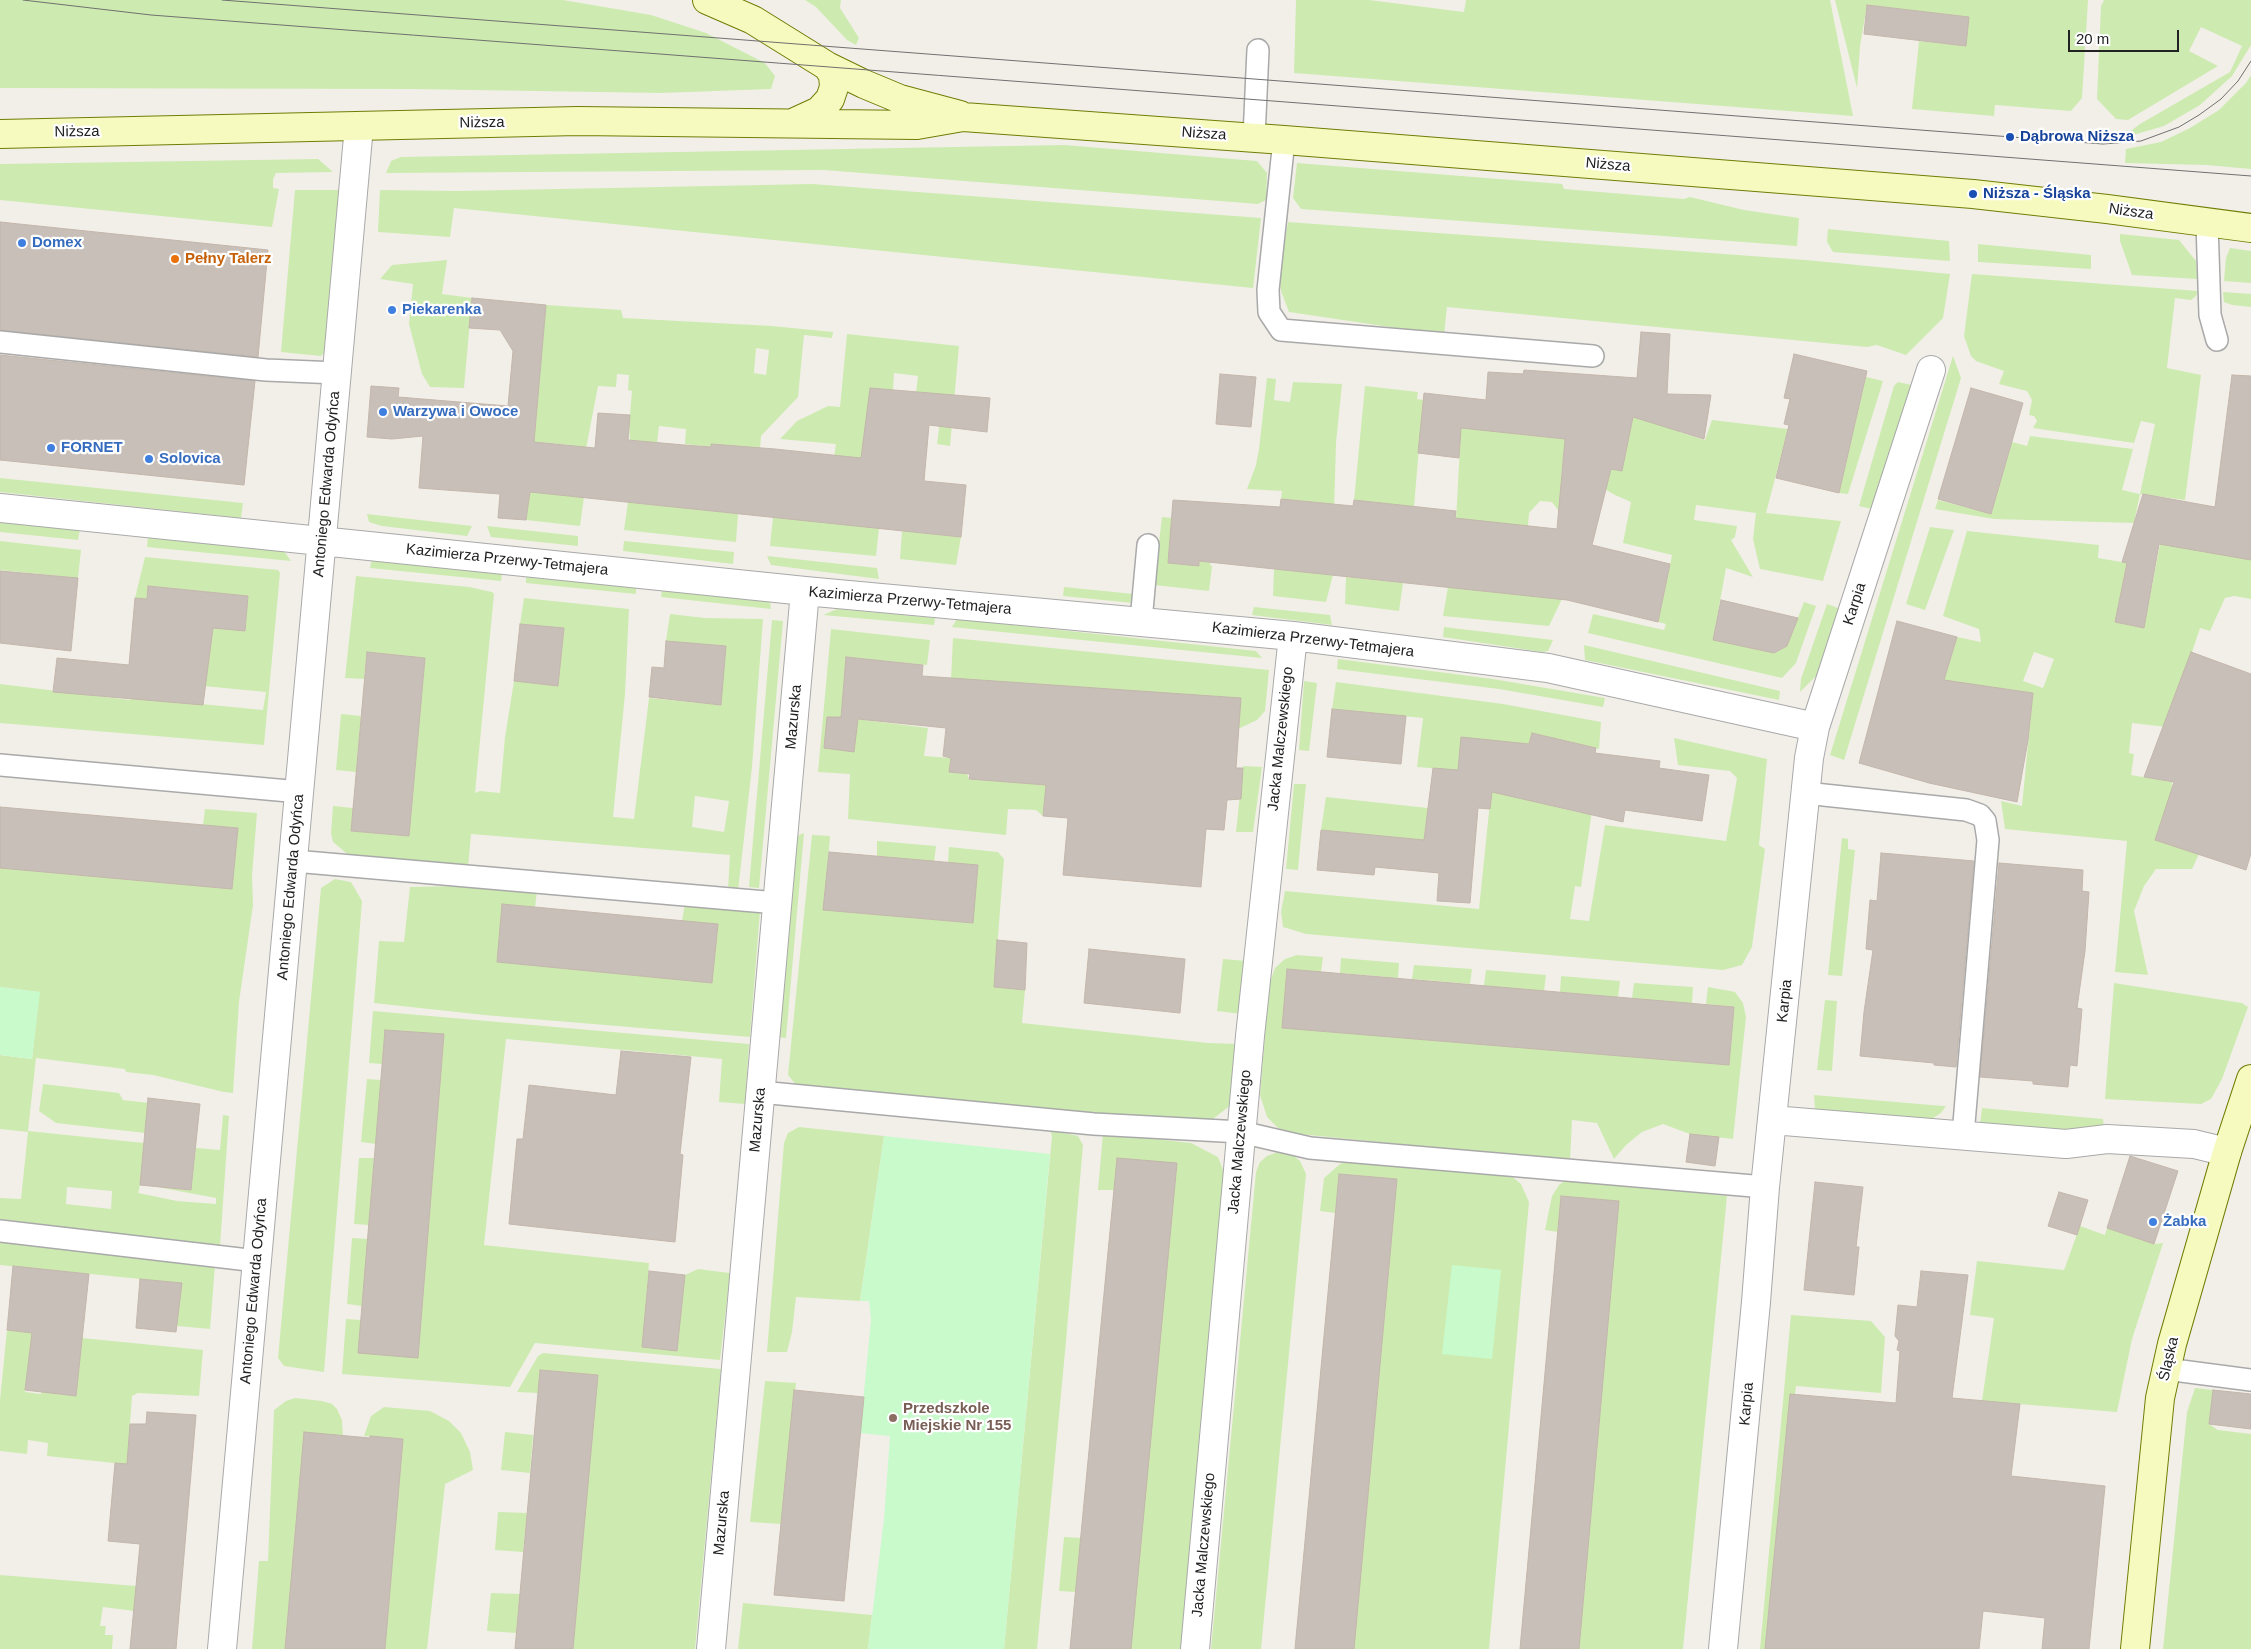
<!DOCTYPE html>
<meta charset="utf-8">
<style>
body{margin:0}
#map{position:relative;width:2251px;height:1649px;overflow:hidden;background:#f2efe9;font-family:Arial,sans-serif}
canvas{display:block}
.scale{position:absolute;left:2068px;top:30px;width:111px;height:22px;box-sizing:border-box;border:2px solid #222;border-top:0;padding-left:6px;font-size:15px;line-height:18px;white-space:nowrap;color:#222;-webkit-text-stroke:4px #fff;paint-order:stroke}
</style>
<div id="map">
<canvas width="2251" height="1649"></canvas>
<div class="scale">20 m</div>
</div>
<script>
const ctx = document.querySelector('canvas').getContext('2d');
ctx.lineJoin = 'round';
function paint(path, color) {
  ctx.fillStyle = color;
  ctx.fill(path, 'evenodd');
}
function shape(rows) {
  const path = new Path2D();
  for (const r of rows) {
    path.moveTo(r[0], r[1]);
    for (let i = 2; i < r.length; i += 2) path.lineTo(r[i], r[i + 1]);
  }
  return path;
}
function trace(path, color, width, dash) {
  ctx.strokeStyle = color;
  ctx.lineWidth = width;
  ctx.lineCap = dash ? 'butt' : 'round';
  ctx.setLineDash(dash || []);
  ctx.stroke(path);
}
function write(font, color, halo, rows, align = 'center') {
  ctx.font = font + ' Arial,sans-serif';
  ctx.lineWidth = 4.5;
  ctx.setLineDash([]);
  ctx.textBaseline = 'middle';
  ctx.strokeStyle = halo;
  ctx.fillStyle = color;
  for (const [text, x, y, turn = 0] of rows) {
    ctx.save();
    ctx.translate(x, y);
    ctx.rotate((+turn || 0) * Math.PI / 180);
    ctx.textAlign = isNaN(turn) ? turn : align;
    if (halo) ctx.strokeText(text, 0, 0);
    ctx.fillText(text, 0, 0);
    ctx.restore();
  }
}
const grass = shape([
 [0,0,563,0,651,15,706,33,765,63,775,76,771,89,661,93,411,89,0,88],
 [805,0,841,0,840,8,859,38,856,45,847,40,816,7],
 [1296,0,1369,0,1464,12,1466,0,1830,0,1853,116,1294,73],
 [1835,0,2088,0,2082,98,2071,111,1995,105,1994,116,1912,109,1919,41,1966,46,1969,17,1867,5,1860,46,1857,88],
 [2104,0,2251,0,2251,45,2232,76,2200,105,2164,126,2126,137,2128,133,2140,124,2230,72,2242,46,2201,27,2189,51,2218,66,2128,120,2116,119,2097,99,2101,6],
 [2251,75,2251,169,2206,165,2125,163,2126,149,2161,142,2190,128,2219,110,2246,83],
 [1065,145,1257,161,1267,173,1266,200,1258,204,824,170,386,173,391,161,401,157],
 [318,159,333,172,276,173,273,179,273,188,279,189,272,227,0,200,0,164],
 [1297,163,1562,184,1564,189,1684,199,1690,197,1744,210,1799,218,1797,246,1301,209,1293,198],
 [812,184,1261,218,1253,288,454,208,450,237,378,232,380,190,457,191],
 [295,190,340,190,325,352,321,356,281,352],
 [1288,222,1806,260,1950,274,1943,318,1906,355,1877,345,1867,347,1447,307,1444,335,1289,312,1281,291,1279,276],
 [1828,229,1949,241,1950,261,1833,252,1827,242],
 [2120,234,2179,240,2196,261,2197,279,2132,275,2120,241],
 [1978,244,2091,255,2091,269,1978,262],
 [2230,248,2251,251,2251,283,2224,281,2226,258],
 [447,260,442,294,472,298,464,388,430,387,422,374,409,324,413,284,380,279,392,265],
 [1972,274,2198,291,2196,296,2191,300,2175,298,2167,368,2201,375,2185,500,2140,494,2134,523,1994,519,1935,509,1938,500,1991,514,2012,442,2027,446,2030,436,2133,449,2122,490,2140,494,2155,424,2141,421,2134,443,2033,428,2037,421,2034,416,2029,415,2032,400,2027,391,1999,384,2004,371,1976,361,1971,356,1964,336],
 [2223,292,2251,294,2251,307,2232,305,2224,302],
 [546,305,621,310,623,318,772,326,833,332,832,338,804,335,798,397,761,436,760,448,711,444,711,447,685,444,686,429,659,426,657,443,630,440,629,425,632,391,628,390,629,375,617,374,616,387,598,386,585,454,570,445,534,442],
 [756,348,769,350,766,375,754,373],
 [847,334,959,346,950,446,937,444,942,405,915,402,918,376,894,373,893,391,860,467,833,464,836,444,780,439,797,421,828,406,840,407],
 [1953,356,1961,378,1844,760,1830,755],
 [1866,377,1883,381,1848,494,1839,493],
 [1267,378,1276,379,1274,400,1290,402,1293,382,1342,384,1336,443,1334,511,1322,503,1281,499,1282,491,1247,489,1256,465,1259,449],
 [1898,382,1916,386,1876,510,1859,506,1894,386],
 [1365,386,1418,392,1417,399,1423,400,1414,507,1354,500],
 [1451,397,1519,403,1516,434,1565,439,1561,479,1568,481,1561,514,1552,502,1540,501,1529,513,1528,526,1456,521,1460,445],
 [1616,416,1682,419,1679,432,1705,440,1712,420,1788,429,1766,513,1841,521,1823,581,1760,569,1753,539,1756,513,1696,505,1694,520,1737,526,1735,537,1731,540,1753,577,1726,568,1713,640,1774,653,1787,646,1804,602,1816,606,1796,663,1782,678,1588,633,1593,614,1664,630,1666,624,1658,622,1672,555,1623,543,1631,502,1615,495,1601,487,1605,468,1622,471,1632,421],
 [0,478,243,503,241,518,0,492],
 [530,492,584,497,580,526,526,520],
 [628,502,738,514,736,542,624,530],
 [367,514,472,526,467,536,382,526,369,522],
 [773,517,879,528,876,556,770,546],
 [1162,517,1173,518,1168,563,1199,566,1202,531,1211,559,1210,565,1212,566,1209,591,1154,585],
 [0,521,80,529,78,540,0,532],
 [487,526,578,536,578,546,491,537],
 [1930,527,1954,530,1925,610,1906,604],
 [902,531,961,537,956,565,900,559],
 [1967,531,2099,545,2098,558,2127,563,2115,622,2144,628,2160,544,2251,560,2251,599,2234,596,2225,598,2210,631,2200,628,2167,727,2132,723,2129,753,2134,754,2131,775,2172,782,2171,815,2199,854,2192,869,2156,869,2144,886,2134,911,2148,975,2115,972,2127,841,2005,829,2001,801,2022,806,2033,693,2001,688,1937,704,1957,637,1981,642,1979,629,1943,616],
 [2034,652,2054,659,2043,688,2023,681],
 [148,537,270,548,284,551,291,561,147,547],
 [0,541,81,550,78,578,0,570],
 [624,541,734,552,733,564,623,551],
 [767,556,877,568,879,579,771,565],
 [145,557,278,570,280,573,264,745,0,723,0,684,130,700,135,653,187,625,245,631,248,596,148,586,147,599,135,598],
 [183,684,266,692,263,710,181,702],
 [372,559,502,574,501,581,370,568],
 [1274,569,1333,575,1326,602,1273,596],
 [356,576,469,587,492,592,494,594,475,793,480,791,500,793,505,737,514,681,558,686,564,628,520,624,524,598,629,609,625,694,613,817,634,819,649,698,721,705,726,646,666,641,670,614,705,618,763,619,752,767,738,891,728,889,730,855,471,834,468,868,351,857,333,842,331,833,333,806,353,808,351,831,409,836,425,658,367,652,364,679,345,678],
 [695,796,729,801,724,832,692,827],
 [526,577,636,587,636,594,526,583],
 [1346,577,1403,583,1399,611,1345,604],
 [1064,587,1134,594,1133,603,1063,596],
 [1448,587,1562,599,1549,626,1443,616],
 [662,590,763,600,770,602,771,609,661,597],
 [1827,604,1846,611,1825,667,1800,692,1801,679],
 [1254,607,1330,615,1332,625,1252,615],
 [837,609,935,618,934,625,823,615],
 [957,619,1256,651,1262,658,952,627],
 [772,620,783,621,759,888,749,887],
 [1444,627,1553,640,1548,651,1542,652,1443,637],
 [831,629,930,640,927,665,846,657,841,717,928,728,924,756,951,758,949,772,967,774,969,779,1046,785,1043,816,1036,810,1008,809,1006,835,848,819,850,774,818,772],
 [953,638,1269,670,1265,711,1257,720,1238,729,950,700],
 [1584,645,1780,691,1779,700,1585,660],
 [1338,659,1493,679,1605,698,1603,707,1499,689,1337,669],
 [1304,681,1317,683,1309,751,1299,750],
 [1336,682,1503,704,1601,722,1599,749,1532,733,1516,797,1581,813,1595,790,1581,887,1575,886,1570,919,1589,921,1605,825,1726,841,1737,778,1730,771,1678,765,1674,738,1767,759,1759,845,1765,849,1752,947,1742,965,1723,970,1306,934,1283,927,1281,912,1285,891,1479,909,1493,773,1417,767,1423,718,1332,709],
 [341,714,361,716,356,772,336,770],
 [1243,766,1262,767,1253,832,1236,832],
 [1294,784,1306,784,1298,870,1286,869],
 [1326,797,1428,808,1424,840,1321,830],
 [205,809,257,813,252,876,253,905,239,1002,233,1093,224,1092,153,1075,126,1072,125,1069,36,1058,28,1131,144,1143,140,1185,138,1193,177,1201,216,1204,216,1198,157,1187,191,1190,196,1148,220,1150,223,1115,229,1116,220,1246,0,1219,0,1198,21,1199,28,1132,0,1129,0,1055,32,1059,39,992,0,987,0,868,232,889,238,828,203,825],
 [67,1187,112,1191,111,1209,66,1204],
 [804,833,786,1038,775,1037,794,841,799,835],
 [812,835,830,836,824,910,972,923,978,866,948,863,949,847,998,852,1004,859,994,987,1025,990,1022,1023,1208,1043,1239,1044,1231,1105,1205,1125,797,1086,788,1075],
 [1842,838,1848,839,1848,849,1855,850,1842,976,1828,975],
 [877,841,936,846,934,862,877,856],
 [335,879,351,882,362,901,324,1372,284,1366,278,1358,321,888],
 [466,886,537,891,535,907,502,904,497,962,712,983,718,925,682,921,685,903,760,911,750,1037,484,1015,374,1003,379,941,404,942,410,887],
 [1297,955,1323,957,1321,972,1287,969,1283,1028,1729,1065,1734,1007,1706,1004,1708,987,1735,992,1743,1003,1746,1017,1733,1139,1690,1134,1663,1124,1642,1132,1626,1145,1614,1159,1597,1123,1572,1120,1570,1161,1289,1133,1278,1128,1267,1117,1260,1095,1269,985,1275,968,1285,959],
 [1341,958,1399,963,1398,978,1340,973],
 [1223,959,1246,961,1241,1014,1217,1011],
 [1414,965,1472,969,1470,984,1412,979],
 [1486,970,1546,975,1544,991,1484,986],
 [1561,976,1620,981,1618,997,1560,992],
 [1634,983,1693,987,1692,1004,1632,998],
 [2114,983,2242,1003,2248,1007,2222,1079,2211,1099,2201,1104,2105,1099],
 [1825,1000,1837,1001,1832,1071,1817,1070],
 [373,1011,749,1044,745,1104,719,1102,722,1059,506,1039,484,1245,649,1263,643,1347,677,1350,685,1275,698,1269,730,1273,720,1360,535,1343,510,1387,342,1374,346,1319,361,1320,418,1357,444,1035,386,1030,382,1064,369,1063],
 [367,1079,381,1080,376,1144,361,1142],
 [43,1084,119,1093,123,1100,149,1103,145,1133,56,1123,39,1111],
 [1814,1095,1943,1106,1946,1106,1941,1113,1928,1121,1815,1110],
 [1982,1108,2103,1119,2104,1128,2084,1132,1980,1124],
 [799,1127,884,1136,860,1301,796,1297,792,1332,787,1352,767,1352,784,1143,788,1133],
 [1050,1130,1078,1136,1083,1145,1066,1341,1037,1649,1004,1649,1052,1136],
 [1103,1133,1191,1143,1218,1157,1226,1178,1183,1649,1131,1649,1114,1190,1098,1190],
 [1278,1152,1289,1152,1300,1161,1306,1174,1261,1649,1211,1649,1256,1172,1260,1162,1267,1156],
 [359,1158,374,1158,369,1225,354,1224],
 [1354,1159,1510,1175,1521,1184,1529,1202,1489,1649,1354,1649,1397,1179,1339,1174,1335,1213,1320,1211,1324,1178,1340,1164],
 [1567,1179,1727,1196,1683,1649,1579,1649,1619,1201,1561,1196,1558,1232,1545,1230,1552,1196,1559,1185],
 [2080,1226,2105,1235,2107,1228,2154,1244,2163,1243,2132,1339,2117,1412,1982,1401,1994,1318,1970,1315,1977,1261,2064,1270],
 [352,1238,368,1239,362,1306,347,1304],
 [0,1242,215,1265,210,1329,177,1326,181,1283,0,1265],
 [1791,1315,1871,1321,1885,1337,1881,1393,1796,1386,1795,1395,1790,1395,1765,1649,1760,1649],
 [7,1330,63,1336,57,1394,76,1396,82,1338,203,1350,199,1396,138,1393,132,1396,128,1451,143,1466,47,1456,48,1443,28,1440,27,1454,0,1451,0,1400],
 [28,1367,43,1368,41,1394,25,1392],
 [543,1353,721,1369,695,1649,573,1649,598,1375,540,1370,538,1393,517,1392,538,1356],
 [765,1381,796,1383,781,1524,750,1522],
 [2195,1388,2213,1390,2209,1424,2218,1430,2251,1434,2251,1649,2163,1649,2187,1412],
 [295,1398,322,1401,332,1404,337,1409,342,1420,343,1436,304,1433,285,1649,252,1649,259,1561,268,1561,274,1410,286,1401],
 [384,1407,430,1411,449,1421,461,1433,470,1452,473,1470,445,1484,427,1649,385,1649,403,1439,364,1436,371,1416],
 [505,1432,533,1435,530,1473,501,1470],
 [498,1512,527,1513,523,1552,495,1550],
 [1064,1537,1081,1538,1076,1592,1059,1591],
 [0,1575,136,1586,134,1611,103,1607,100,1626,106,1626,105,1635,113,1635,112,1649,0,1649],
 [491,1593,520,1594,516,1633,487,1631],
 [743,1603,872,1615,868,1649,738,1649]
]);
const park = shape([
 [0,987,40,992,32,1059,0,1055],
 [884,1136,1050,1154,1004,1649,868,1649,884,1519,890,1436,860,1433,871,1320,869,1301,860,1301],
 [1452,1265,1501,1270,1492,1359,1442,1354]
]);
const building = shape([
 [1867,5,1969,17,1966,46,1864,34,1867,5],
 [0,222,268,250,258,357,0,330,0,222],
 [472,298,546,305,534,442,595,448,598,413,630,415,628,440,684,445,711,447,711,444,775,449,861,458,870,388,990,398,987,432,929,425,924,481,966,485,961,537,530,492,526,520,498,518,500,494,419,488,423,436,392,439,367,437,371,386,399,388,398,397,508,406,513,351,500,330,469,328,472,298],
 [1641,332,1670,334,1667,394,1711,395,1704,439,1633,417,1622,471,1611,469,1592,545,1670,564,1658,622,1567,600,1199,561,1199,566,1168,563,1173,500,1280,507,1281,499,1353,506,1354,500,1456,511,1455,518,1557,529,1565,439,1461,428,1459,458,1418,453,1424,393,1486,400,1488,372,1523,374,1524,370,1637,378,1641,332],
 [1794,354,1867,371,1839,493,1776,478,1789,425,1784,424,1790,399,1784,398,1794,354],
 [0,355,255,381,244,485,0,460,0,355],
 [1220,374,1256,377,1251,427,1216,424,1220,374],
 [2232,375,2251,376,2251,560,2159,544,2144,628,2115,622,2127,563,2122,562,2143,494,2215,507,2232,375],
 [1971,388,2023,403,1991,514,1938,499,1971,388],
 [0,571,78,578,71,651,0,643,0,571],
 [148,586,248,596,245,631,213,628,203,705,53,692,57,658,129,665,135,598,147,599,148,586],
 [1721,600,1798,618,1787,646,1774,653,1713,640,1721,600],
 [1897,621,1957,637,1944,680,2033,693,2028,740,2017,802,1929,783,1859,763,1897,621],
 [520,624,564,628,558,686,514,681,520,624],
 [666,641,726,646,721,705,649,697,652,667,664,668,666,641],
 [367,652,425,658,409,836,351,831,367,652],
 [2191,652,2251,674,2251,853,2246,870,2155,840,2174,782,2144,777,2191,652],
 [846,657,923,665,922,676,1241,698,1236,768,1243,768,1241,799,1227,800,1224,830,1206,829,1201,887,1063,875,1068,818,1043,816,1046,785,969,779,970,774,949,772,951,758,943,756,946,728,858,719,854,752,824,748,827,717,842,717,841,717,846,657],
 [1332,709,1406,716,1401,764,1327,757,1332,709],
 [1532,733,1596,748,1595,753,1660,761,1659,768,1709,775,1702,821,1625,810,1623,822,1492,792,1490,809,1478,808,1470,903,1437,901,1439,873,1375,867,1374,875,1317,870,1321,830,1424,840,1433,768,1458,770,1461,737,1529,744,1532,733],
 [0,807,238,828,232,889,0,868,0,807],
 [829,852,978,865,973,923,823,910,829,852],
 [1881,853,1974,861,1956,1067,1934,1065,1934,1063,1860,1056,1864,1012,1873,950,1866,949,1870,900,1877,901,1881,853],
 [1999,863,2083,870,2082,891,2089,892,2085,951,2077,1008,2082,1009,2077,1066,2070,1065,2068,1087,2033,1084,2033,1081,1980,1077,1999,863],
 [502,904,718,924,712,983,497,962,502,904],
 [997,940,1027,943,1025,990,994,987,997,940],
 [1089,949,1185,959,1180,1013,1084,1003,1089,949],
 [1287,969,1734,1007,1729,1065,1282,1028,1287,969],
 [385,1030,444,1034,418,1358,358,1353,385,1030],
 [621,1051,691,1057,680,1154,683,1155,675,1242,509,1224,517,1139,523,1139,529,1085,616,1095,621,1051],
 [148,1098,200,1104,191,1190,140,1185,148,1098],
 [1690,1134,1719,1137,1715,1166,1686,1162,1690,1134],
 [2130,1156,2178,1171,2154,1244,2107,1228,2130,1156],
 [1117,1158,1177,1163,1131,1649,1070,1649,1117,1158],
 [1339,1174,1397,1179,1354,1649,1295,1649,1339,1174],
 [1815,1182,1863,1187,1856,1247,1859,1247,1854,1295,1804,1290,1815,1182],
 [2059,1192,2088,1200,2077,1235,2048,1226,2059,1192],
 [1561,1196,1619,1201,1579,1649,1520,1649,1561,1196],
 [13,1266,89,1274,76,1396,25,1390,32,1333,7,1330,13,1266],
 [649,1271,685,1275,677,1351,642,1347,649,1271],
 [1921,1271,1968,1275,1952,1398,2020,1404,2011,1476,2105,1486,2089,1649,2042,1649,2045,1618,1983,1611,1979,1649,1765,1649,1790,1394,1896,1403,1900,1351,1897,1350,1899,1341,1895,1336,1898,1305,1917,1307,1921,1271],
 [140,1279,182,1283,176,1332,136,1328,140,1279],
 [540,1370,598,1375,573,1649,515,1649,540,1370],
 [794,1390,864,1397,844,1601,774,1595,794,1390],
 [2213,1390,2251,1394,2251,1429,2209,1424,2213,1390],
 [147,1412,196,1415,176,1649,130,1649,140,1544,108,1541,115,1463,127,1464,130,1424,146,1424,147,1412],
 [304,1432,370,1438,370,1436,403,1439,385,1649,285,1649,304,1432]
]);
const lane = shape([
 [1254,137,1258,50],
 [1284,140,1268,290,1269,312,1281,330,1593,356],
 [2207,223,2210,315,2217,340],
 [0,342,266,370,337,373],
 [1141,621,1148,545],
 [0,765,300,792],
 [1805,793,1966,810,1980,815,1985,821,1988,840,1963,1135],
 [294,861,777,903],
 [760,1092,1094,1124,1241,1132,1310,1148,1765,1187],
 [0,1231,257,1261],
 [2166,1369,2251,1380]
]);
const street = shape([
 [0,508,805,591,1293,636,1548,668,1815,727],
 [1772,1120,2066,1144,2107,1139,2194,1144,2227,1152],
 [222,1649,359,126],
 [711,1649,805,591],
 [1195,1649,1250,1036,1293,636],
 [1723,1649,1756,1302,1765,1187,1809,758,1815,727,1931,370]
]);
const secondary = shape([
 [707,0,753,20,827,66,864,84,900,99,960,115],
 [795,122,819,111,830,99,834,87,833,75,827,66],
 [0,134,578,121,917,125,963,117,1284,140,1973,194,2107,209,2251,228],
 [2135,1649,2160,1398,2172,1344,2227,1152,2251,1079]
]);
const tram = shape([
 [23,0,151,15,2251,176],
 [222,0,2103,144,2141,141,2179,127,2199,115,2221,99,2238,81,2251,61]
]);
const markers = [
 [2010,137,5,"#1a4fb4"],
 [1973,194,5,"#1a4fb4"],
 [22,243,5,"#3f7fe0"],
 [175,259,5,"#e8710a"],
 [392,310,5,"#3f7fe0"],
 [383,412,5,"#3f7fe0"],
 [51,448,5,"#3f7fe0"],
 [149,459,5,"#3f7fe0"],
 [2153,1222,5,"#3f7fe0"],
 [893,1418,5,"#8d6e63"]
];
const streetNames = [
 ["Niższa",482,123,-1],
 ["Niższa",77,132,-1],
 ["Niższa",1204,134,4],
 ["Niższa",1608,165,5],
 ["Niższa",2131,212,8],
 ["Antoniego Edwarda Odyńca",327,484,-85],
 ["Kazimierza Przerwy-Tetmajera",507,560,6],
 ["Kazimierza Przerwy-Tetmajera",910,601,5],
 ["Karpia",1855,604,-72],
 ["Kazimierza Przerwy-Tetmajera",1313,640,7],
 ["Mazurska",794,717,-85],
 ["Jacka Malczewskiego",1281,739,-84],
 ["Antoniego Edwarda Odyńca",291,887,-85],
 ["Karpia",1785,1001,-84],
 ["Mazurska",758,1120,-85],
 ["Jacka Malczewskiego",1240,1142,-85],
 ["Antoniego Edwarda Odyńca",254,1291,-85],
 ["Śląska",2169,1359,-77],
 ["Karpia",1747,1404,-85],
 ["Mazurska",722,1523,-85],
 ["Jacka Malczewskiego",1204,1545,-85]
];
const transitNames = [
 ["Dąbrowa Niższa",2020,137],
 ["Niższa - Śląska",1983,194]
];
const shopNames = [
 ["Domex",32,243],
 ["Piekarenka",402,310],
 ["Warzywa i Owoce",393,412],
 ["FORNET",61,448],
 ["Solovica",159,459],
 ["Żabka",2163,1222]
];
const foodNames = [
 ["Pełny Talerz",185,259]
];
const educationNames = [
 ["Przedszkole",903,1409],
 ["Miejskie Nr 155",903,1426]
];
paint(grass, '#cdebb0');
paint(park, '#c8facc');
paint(building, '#c7bfb8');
trace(building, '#c4b6ab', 1);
trace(lane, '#a9a9a9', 24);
trace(street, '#a9a9a9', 30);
trace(secondary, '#707d05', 30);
trace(lane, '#fff', 21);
trace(street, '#fff', 28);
trace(secondary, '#f7fabf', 28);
trace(tram, '#707070', 1);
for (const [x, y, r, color] of markers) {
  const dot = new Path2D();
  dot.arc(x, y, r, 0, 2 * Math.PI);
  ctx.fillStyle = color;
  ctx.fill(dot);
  trace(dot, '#fff', 2);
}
write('15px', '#222', '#fff', streetNames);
write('bold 15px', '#164399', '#fff', transitNames, 'left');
write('bold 15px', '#366cbe', '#fff', shopNames, 'left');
write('bold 15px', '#c56008', '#fff', foodNames, 'left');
write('bold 15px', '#785e54', '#fff', educationNames, 'left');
</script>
